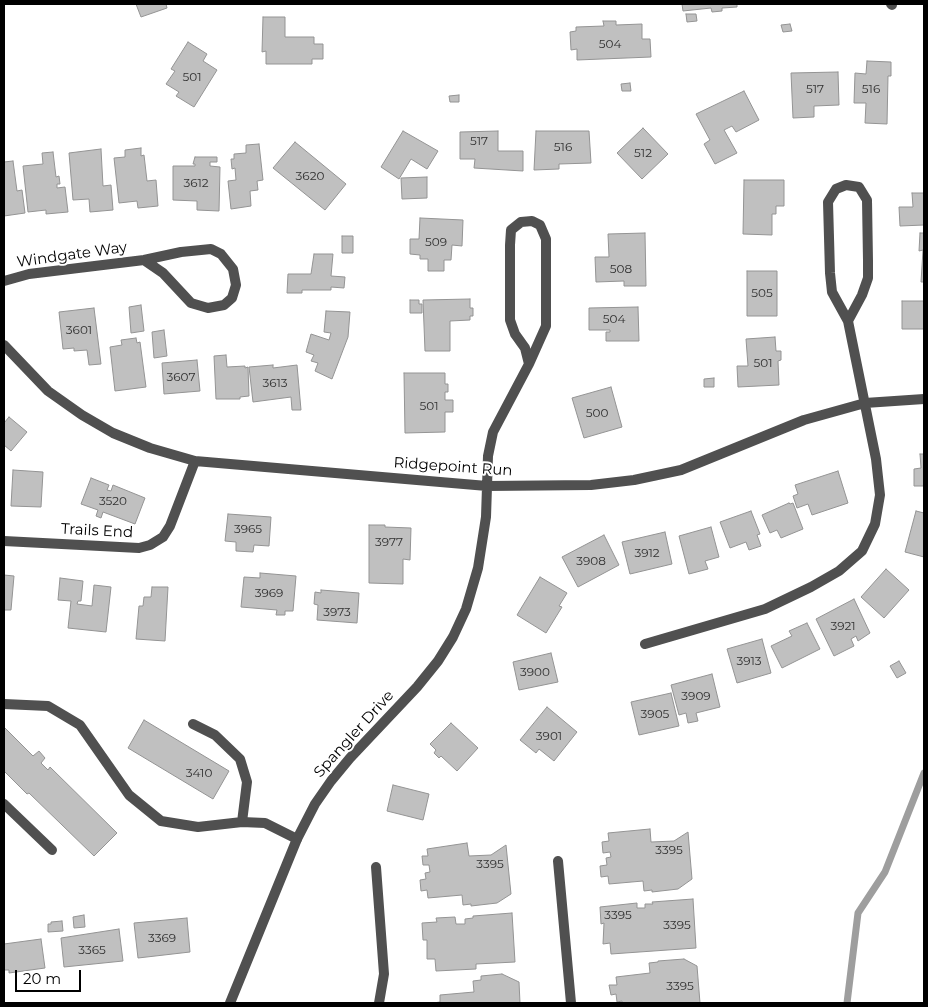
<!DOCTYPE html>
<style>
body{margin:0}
#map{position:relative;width:928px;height:1007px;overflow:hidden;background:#fff;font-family:Montserrat,sans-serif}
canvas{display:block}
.frame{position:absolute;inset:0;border:5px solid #000;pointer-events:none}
.scale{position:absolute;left:15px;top:970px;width:66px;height:22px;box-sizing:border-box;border:2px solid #000;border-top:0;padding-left:6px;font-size:15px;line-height:18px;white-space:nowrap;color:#000;-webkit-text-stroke:4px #fff;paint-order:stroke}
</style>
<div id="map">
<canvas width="928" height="1007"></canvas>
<div class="frame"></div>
<div class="scale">20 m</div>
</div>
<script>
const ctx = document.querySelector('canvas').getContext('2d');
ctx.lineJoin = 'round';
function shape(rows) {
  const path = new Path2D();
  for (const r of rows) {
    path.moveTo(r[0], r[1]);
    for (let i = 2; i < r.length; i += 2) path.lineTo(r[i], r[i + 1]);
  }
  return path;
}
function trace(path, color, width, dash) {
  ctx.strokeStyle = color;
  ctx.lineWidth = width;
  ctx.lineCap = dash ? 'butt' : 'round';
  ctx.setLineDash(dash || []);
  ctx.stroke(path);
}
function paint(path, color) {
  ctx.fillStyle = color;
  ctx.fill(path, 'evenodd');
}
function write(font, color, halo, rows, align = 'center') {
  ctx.font = font + ' Montserrat,sans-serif';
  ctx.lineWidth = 4;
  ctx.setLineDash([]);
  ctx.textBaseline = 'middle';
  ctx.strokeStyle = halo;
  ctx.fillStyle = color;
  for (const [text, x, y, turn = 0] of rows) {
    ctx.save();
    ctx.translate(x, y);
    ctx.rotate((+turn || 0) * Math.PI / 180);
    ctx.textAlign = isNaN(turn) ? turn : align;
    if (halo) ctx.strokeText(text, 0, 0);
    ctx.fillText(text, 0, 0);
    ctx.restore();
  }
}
const stream = shape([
 [847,1003,858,913,885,872,924,773]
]);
const building = shape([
 [136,4,166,4,167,8,141,17,136,4],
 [682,4,737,4,737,7,722,8,722,11,712,12,711,8,683,11,682,4],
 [686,14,696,14,697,21,687,22,686,14],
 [263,17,285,17,285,37,314,37,314,44,323,44,323,59,312,59,312,64,266,64,266,51,262,52,263,17],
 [603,21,616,21,616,25,642,24,642,39,650,39,651,57,577,60,577,49,571,50,570,32,576,31,576,27,604,26,603,21],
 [790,24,792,31,783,32,781,25,790,24],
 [188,42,207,54,203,61,217,70,194,107,176,96,179,92,166,84,175,71,171,69,188,42],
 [867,61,891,62,891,76,888,76,887,124,865,123,866,103,854,103,855,73,866,74,867,61],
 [838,72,839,105,814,106,814,117,793,118,791,73,838,72],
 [630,83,631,91,622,91,621,84,630,83],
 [744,91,759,120,736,132,732,126,724,130,737,153,715,164,704,144,710,140,696,114,744,91],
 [459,95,459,102,450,102,449,96,459,95],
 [643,128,668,154,642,179,617,153,643,128],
 [403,131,438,151,427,169,411,159,399,179,381,167,403,131],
 [498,131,498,151,523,151,523,171,474,168,475,159,460,159,460,132,498,131],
 [536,131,589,131,591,163,559,164,559,169,534,170,536,131],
 [295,142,346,184,325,210,273,168,295,142],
 [259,144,263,180,257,181,258,190,250,191,251,206,231,209,228,181,236,180,235,168,232,169,231,159,234,159,234,154,246,153,246,145,259,144],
 [141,148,141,156,144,155,147,181,156,180,158,206,138,208,137,201,119,203,114,158,125,157,125,150,141,148],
 [101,149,103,186,111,185,113,210,90,212,89,199,73,200,69,153,101,149],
 [53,152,56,177,59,176,60,184,57,184,57,188,65,187,68,212,46,214,46,210,28,212,23,166,43,164,42,153,53,152],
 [195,157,217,157,217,162,210,162,210,166,220,167,219,211,197,210,197,201,173,200,173,166,195,166,195,164,193,164,195,157],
 [13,161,17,191,22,190,25,213,4,216,4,162,13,161],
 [427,177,427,198,402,199,401,178,427,177],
 [744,180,784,180,784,206,776,206,776,214,772,214,772,235,743,234,744,180],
 [912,193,924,193,924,225,900,226,899,207,913,207,912,193],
 [420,218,463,220,462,246,452,245,451,260,444,260,444,271,428,271,428,259,420,259,420,255,410,254,410,239,419,239,420,218],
 [645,233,646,286,624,286,624,281,596,282,595,257,609,257,608,234,645,233],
 [920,233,924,233,924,282,921,282,923,250,919,251,920,233],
 [342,236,353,236,353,253,342,253,342,236],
 [314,254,333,254,331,276,345,277,344,288,331,287,331,290,302,290,302,293,287,293,288,274,311,274,314,254],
 [747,271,777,271,777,316,747,316,747,271],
 [470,299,470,308,473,308,473,316,470,316,470,320,450,321,450,351,425,351,423,300,470,299],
 [410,300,419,300,419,304,422,304,422,313,410,313,410,300],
 [902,301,924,301,924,329,902,329,902,301],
 [141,305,144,331,131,333,129,307,141,305],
 [638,307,639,341,606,341,606,332,610,332,610,330,589,330,589,308,638,307],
 [94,308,101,364,89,365,87,350,74,351,74,348,63,349,59,312,94,308],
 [326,311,350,312,348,337,332,379,315,371,318,363,311,361,314,355,306,352,311,334,329,340,331,333,324,332,326,311],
 [164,330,167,356,154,358,152,332,164,330],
 [775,337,776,351,781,351,781,360,778,361,779,385,738,387,737,366,748,366,746,339,775,337],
 [136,338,137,343,140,342,146,387,115,391,110,347,122,345,121,340,136,338],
 [226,355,227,367,245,366,245,368,248,367,249,396,240,397,240,399,216,399,214,356,226,355],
 [197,360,200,391,164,394,162,363,197,360],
 [273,365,273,368,297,365,301,410,292,410,291,397,253,402,249,367,273,365],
 [404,373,445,373,445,384,448,384,448,392,445,392,445,400,453,400,453,412,445,412,445,432,405,433,404,373],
 [714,378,714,387,704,387,704,379,714,378],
 [611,387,622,427,584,438,572,398,611,387],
 [9,417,27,432,11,451,4,445,4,423,9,417],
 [920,454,924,454,924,486,914,486,914,469,921,468,920,454],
 [13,470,43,472,41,507,11,506,13,470],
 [838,471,848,503,812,515,808,504,797,508,793,496,798,494,795,485,838,471],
 [91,478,109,485,107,490,111,491,113,485,145,498,135,524,103,512,101,518,96,516,98,510,81,504,91,478],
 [789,503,790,504,793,503,803,529,781,538,777,530,770,533,762,515,789,503],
 [751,511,760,534,757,535,761,546,749,550,746,542,730,548,720,522,751,511],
 [916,511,924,513,924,557,905,552,916,511],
 [228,514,271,517,269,546,254,545,253,552,236,551,236,542,225,541,228,514],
 [369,525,385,525,385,527,411,528,410,560,403,559,403,584,369,583,369,525],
 [711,527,719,557,705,561,708,569,689,574,679,536,711,527],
 [665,532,672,564,630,574,622,542,665,532],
 [604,535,619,565,578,587,562,557,604,535],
 [886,569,909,590,884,618,861,597,886,569],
 [260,573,296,576,293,611,285,611,285,615,276,615,277,610,241,607,244,577,260,578,260,573],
 [4,575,14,576,11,610,4,610,4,575],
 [540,577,567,593,559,606,562,607,546,633,517,615,540,577],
 [60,578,83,581,81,601,78,601,77,604,92,606,94,585,111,587,106,632,68,628,71,601,58,600,60,578],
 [152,587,168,587,165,641,136,639,139,606,143,606,144,597,151,597,152,587],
 [321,590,359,593,357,623,317,620,318,605,314,604,315,592,321,593,321,590],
 [854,599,870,633,858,641,856,636,851,639,854,646,834,656,816,619,854,599],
 [807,623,820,649,782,668,771,646,792,636,789,631,807,623],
 [762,639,771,673,737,683,727,649,762,639],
 [551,653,558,682,519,690,513,662,551,653],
 [899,661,906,673,897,678,890,666,899,661],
 [712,674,720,707,696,713,698,721,688,723,686,713,679,715,671,685,712,674],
 [671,693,679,726,639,735,631,702,671,693],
 [547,707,577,732,554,761,539,749,536,753,520,740,547,707],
 [144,720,229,771,213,799,128,748,144,720],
 [451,723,478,748,457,771,441,756,439,758,434,753,436,750,430,744,451,723],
 [4,727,33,756,39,751,45,758,41,763,48,770,50,767,117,833,94,856,29,793,27,794,4,771,4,727],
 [393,785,429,794,423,820,387,811,393,785],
 [650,829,651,842,674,841,688,832,692,879,678,889,652,892,652,890,644,891,643,881,609,884,608,876,601,877,600,866,607,865,606,858,611,857,610,852,603,853,602,842,609,841,608,833,650,829],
 [467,843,469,856,491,855,506,845,511,894,497,903,471,906,471,904,463,905,462,895,428,898,427,890,421,891,420,880,426,879,425,873,430,872,429,865,423,865,422,856,428,856,427,849,467,843],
 [693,899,696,948,611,954,610,943,603,944,604,923,601,924,600,907,637,903,637,908,645,908,645,904,653,904,652,902,693,899],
 [512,913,515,962,476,964,476,969,436,971,435,959,427,959,427,940,423,940,422,923,437,922,436,918,455,917,456,924,465,924,465,919,473,918,473,916,512,913],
 [84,915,85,927,74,928,73,917,84,915],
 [187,918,190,952,138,958,134,923,187,918],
 [62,921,63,931,48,932,48,924,51,924,51,922,62,921],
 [119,929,123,961,64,967,61,938,119,929],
 [41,939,45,968,9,973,9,970,4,970,4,944,41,939],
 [684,959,697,966,700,1003,622,1003,622,1001,617,1002,616,994,611,995,609,985,617,985,616,977,650,973,649,963,658,962,658,961,684,959],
 [502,974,519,982,520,1003,433,1003,440,1002,440,995,474,992,473,981,481,980,481,976,502,974]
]);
const service = shape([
 [891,4,892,5],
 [4,704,48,706,80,725,129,795,161,821,198,827,242,822,265,823,297,839],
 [193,724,215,735,240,759,247,782,242,822],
 [4,804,52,850]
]);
const minor = shape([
 [4,281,29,274,144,260,181,252,211,249,221,254,233,269,236,285,232,298,224,305,208,308,191,303,163,273,144,260],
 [4,345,48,391,82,415,113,433,150,448,195,461,487,486,591,485,634,480,681,470,804,420,865,403,924,399],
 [4,541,139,548,150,545,163,537,170,526,195,461],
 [645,644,765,609,811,587,839,571,862,551,875,524,880,495,876,459,848,321,832,292,830,273,828,202,836,189,846,185,859,187,867,200,868,261,868,278,862,295,848,321],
 [558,861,571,1003],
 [376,867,384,974,379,1003],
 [230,1003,297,839,315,804,331,781,350,758,417,687,438,661,453,637,466,609,478,568,486,517,488,456,493,432,529,364,546,326,546,239,540,225,532,221,521,222,511,230,510,245,510,320,515,334,525,348,529,364]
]);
const numberNames = [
 ["504",610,44],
 ["501",192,77],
 ["517",815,89],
 ["516",871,89],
 ["517",479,141],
 ["516",563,147],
 ["512",643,153],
 ["3620",310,176],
 ["3612",196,183],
 ["509",436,242],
 ["508",621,269],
 ["505",762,293],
 ["504",614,319],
 ["3601",79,330],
 ["501",763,363],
 ["3607",181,377],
 ["3613",275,383],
 ["501",429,406],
 ["500",597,413],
 ["3520",113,501],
 ["3965",248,529],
 ["3977",389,542],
 ["3912",647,553],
 ["3908",591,561],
 ["3969",269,593],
 ["3973",337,612],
 ["3921",843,626],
 ["3913",749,661],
 ["3900",535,672],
 ["3909",696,696],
 ["3905",655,714],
 ["3901",549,736],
 ["3410",199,773],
 ["3395",669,850],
 ["3395",490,864],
 ["3395",618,915],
 ["3395",677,925],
 ["3369",162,938],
 ["3365",92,950],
 ["3395",680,986]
];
const streetNames = [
 ["Windgate Way",72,255,-8],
 ["Ridgepoint Run",453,467,4],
 ["Trails End",97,531,3],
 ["Spangler Drive",354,734,-48]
];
trace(stream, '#9e9e9e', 7);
paint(building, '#c0c0c0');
trace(building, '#949494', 1);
trace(service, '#505050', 10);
trace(minor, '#505050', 10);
write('12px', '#303030', null, numberNames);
write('15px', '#000', '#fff', streetNames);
</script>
